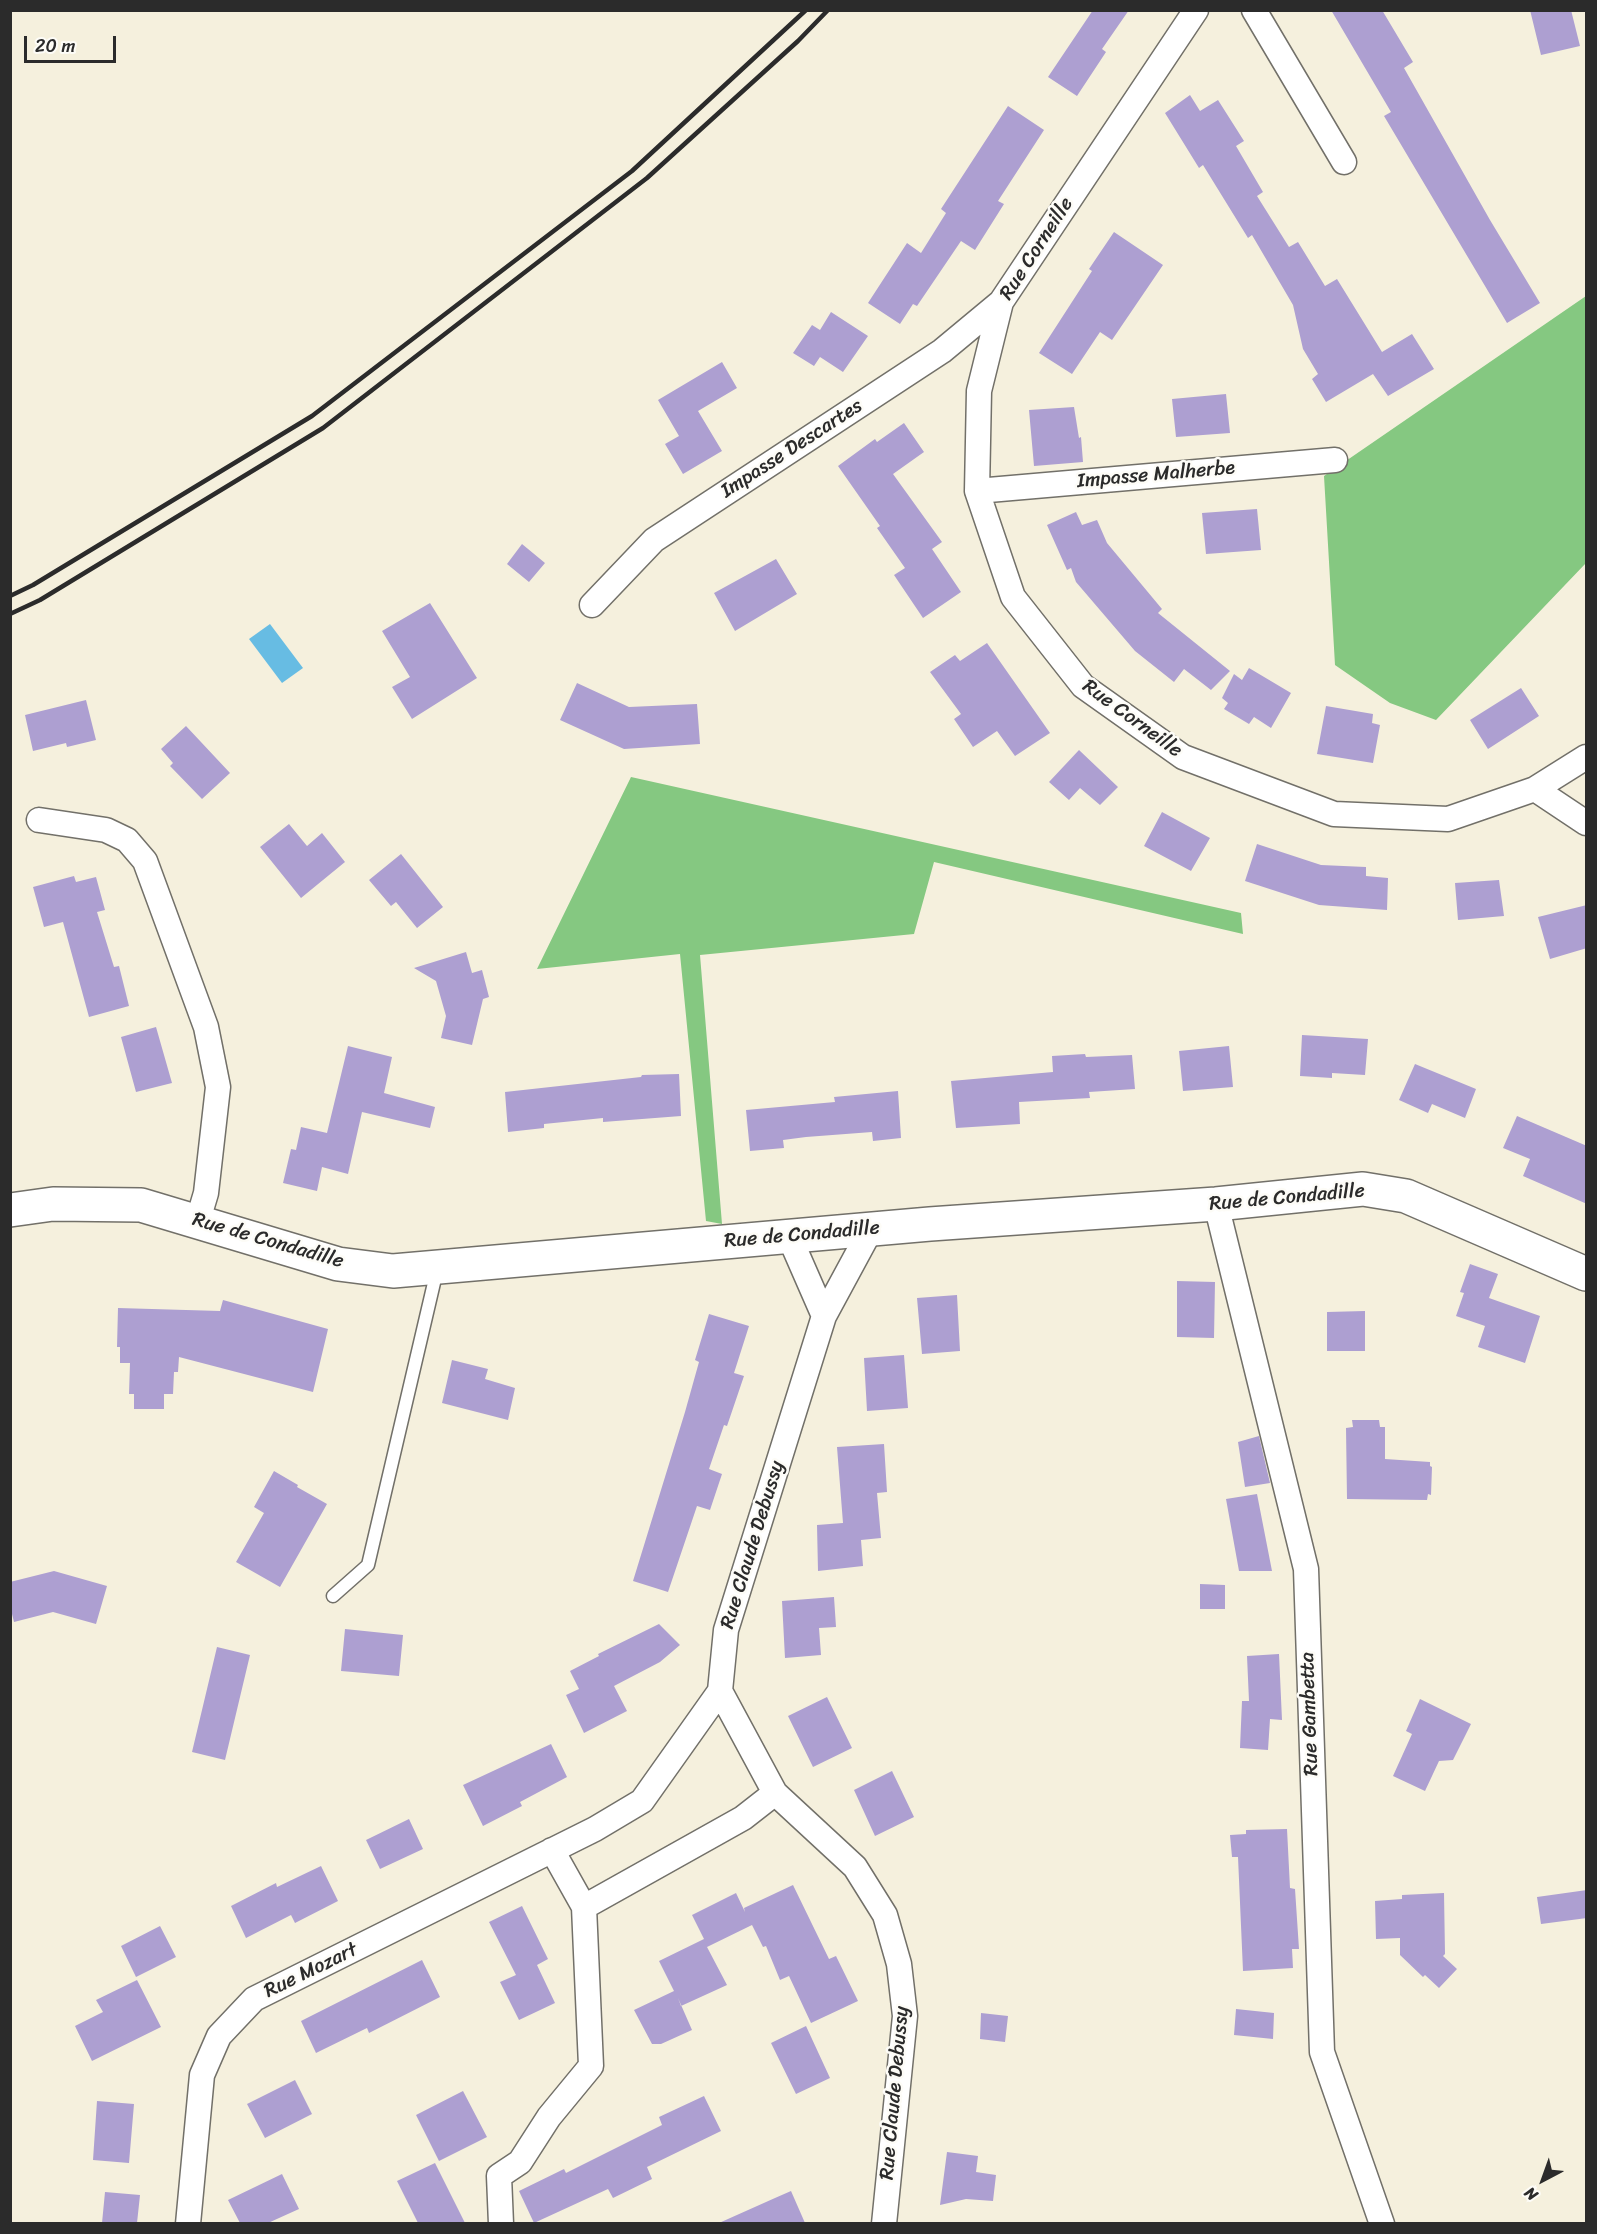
<!DOCTYPE html>
<style>
body{margin:0}
#map{position:relative;width:1597px;height:2234px;overflow:hidden;background:#f5f0dd;font-family:Sriracha,sans-serif}
canvas{display:block}
.frame{position:absolute;inset:0;border:12px solid #2b2b2b;pointer-events:none}
.north{position:absolute;left:1513px;top:2150px;width:60px;height:60px;-webkit-text-stroke:4px #fdfcf7;paint-order:stroke;rotate:221deg;font-size:16px;font-weight:700;line-height:24px;text-align:center;color:#2b2b2b}
.north::after{content:'';display:block;margin:auto;width:21px;height:27px;background:#2b2b2b;clip-path:polygon(50% 0,100% 100%,50% 72%,0 100%)}
.scale{position:absolute;left:24px;top:36px;width:92px;height:27px;box-sizing:border-box;border:3px solid #2b2b2b;border-top:0;padding-left:8px;font-size:18px;line-height:21px;white-space:nowrap;color:#2b2b2b;-webkit-text-stroke:4px #fdfcf7;paint-order:stroke}
</style>
<div id="map">
<canvas width="1597" height="2234"></canvas>
<div class="frame"></div>
<div class="north">N</div>
<div class="scale">20 m</div>
</div>
<script>
const ctx = document.querySelector('canvas').getContext('2d');
ctx.lineJoin = 'round';
function paint(path, color) {
  ctx.fillStyle = color;
  ctx.fill(path, 'evenodd');
}
function shape(rows) {
  const path = new Path2D();
  for (const r of rows) {
    path.moveTo(r[0], r[1]);
    for (let i = 2; i < r.length; i += 2) path.lineTo(r[i], r[i + 1]);
  }
  return path;
}
function trace(path, color, width, dash) {
  ctx.strokeStyle = color;
  ctx.lineWidth = width;
  ctx.lineCap = dash ? 'butt' : 'round';
  ctx.setLineDash(dash || []);
  ctx.stroke(path);
}
function write(font, color, halo, rows, align = 'center') {
  ctx.font = font + ' Sriracha,sans-serif';
  ctx.lineWidth = 5;
  ctx.setLineDash([]);
  ctx.textBaseline = 'middle';
  ctx.strokeStyle = halo;
  ctx.fillStyle = color;
  for (const [text, x, y, turn = 0] of rows) {
    ctx.save();
    ctx.translate(x, y);
    ctx.rotate((+turn || 0) * Math.PI / 180);
    ctx.textAlign = isNaN(turn) ? turn : align;
    if (halo) ctx.strokeText(text, 0, 0);
    ctx.fillText(text, 0, 0);
    ctx.restore();
  }
}
const green = shape([
 [1586,296,1586,563,1436,720,1390,703,1335,665,1324,476],
 [631,777,1241,913,1243,934,934,862,914,934,700,955,722,1224,706,1221,680,954,537,969]
]);
const water = shape([
 [270,624,303,668,282,683,249,639]
]);
const building = shape([
 [1093,10,1129,10,1102,49,1106,52,1077,96,1048,77],
 [1331,10,1382,10,1413,62,1404,68,1490,220,1540,303,1507,323,1384,116,1391,112],
 [1530,10,1571,10,1580,46,1541,55],
 [1190,95,1200,111,1218,100,1244,141,1236,146,1263,192,1257,196,1289,247,1298,242,1325,286,1337,279,1382,352,1412,334,1434,369,1388,396,1373,374,1326,402,1312,379,1318,374,1303,349,1293,305,1252,235,1248,238,1203,165,1199,168,1165,113],
 [1008,106,1044,130,998,201,1004,204,975,250,961,241,917,306,913,304,900,324,868,303,907,243,921,253,946,213,941,209],
 [1114,232,1163,265,1112,340,1100,332,1072,374,1039,353,1092,271,1089,269],
 [831,312,868,336,843,372,820,357,814,366,793,353,812,325,820,330],
 [722,362,737,388,698,411,722,451,683,474,665,444,679,436,658,400],
 [1226,394,1230,433,1176,437,1172,399],
 [1074,407,1079,438,1081,437,1083,462,1034,466,1029,410],
 [904,423,924,452,893,474,942,542,932,549,961,592,923,618,894,575,905,568,877,528,880,526,838,466,875,439,877,442],
 [1257,509,1261,550,1206,554,1202,513],
 [1076,512,1082,525,1097,520,1107,543,1162,609,1158,613,1230,671,1211,690,1184,669,1174,682,1135,651,1076,582,1071,568,1067,570,1047,525],
 [522,544,545,563,529,582,507,564],
 [776,559,797,594,735,631,714,593],
 [430,603,477,678,412,719,392,687,410,677,382,631],
 [987,643,1050,733,1015,756,997,731,973,747,954,719,961,714,930,672,955,655,960,661],
 [1249,668,1291,693,1271,728,1254,717,1249,724,1224,709,1228,703,1222,698,1234,674,1242,680],
 [577,683,629,707,697,704,700,744,624,749,560,720],
 [1521,688,1539,716,1488,749,1470,720],
 [86,700,96,740,67,747,66,743,33,751,25,715],
 [1326,706,1373,714,1372,723,1380,725,1373,763,1317,754],
 [186,726,230,773,202,799,170,766,173,763,161,749],
 [1079,750,1118,787,1100,805,1080,788,1069,800,1049,782],
 [1162,812,1210,838,1191,871,1144,846],
 [289,824,307,846,322,833,345,862,301,898,260,847],
 [1257,844,1321,865,1366,867,1366,876,1388,878,1387,910,1319,905,1245,881],
 [401,854,443,907,417,928,396,902,391,906,369,880],
 [74,876,76,882,96,877,105,910,97,912,114,967,119,966,129,1006,89,1017,63,922,44,927,33,887],
 [1499,880,1504,916,1458,920,1455,883],
 [1587,905,1587,948,1550,959,1538,917],
 [466,952,472,973,482,970,489,997,483,999,472,1045,441,1038,446,1016,436,981,414,968],
 [156,1027,172,1083,136,1092,121,1037],
 [1302,1035,1368,1039,1365,1075,1332,1073,1332,1078,1300,1076],
 [348,1046,392,1057,384,1093,435,1107,430,1128,362,1112,348,1174,322,1167,317,1191,283,1183,291,1149,296,1150,301,1127,327,1133],
 [1229,1046,1233,1087,1183,1091,1179,1051],
 [1085,1054,1086,1057,1132,1055,1135,1089,1089,1092,1090,1098,1019,1102,1020,1124,956,1128,951,1081,1053,1072,1052,1056],
 [1415,1064,1476,1089,1465,1118,1432,1104,1428,1113,1399,1100],
 [679,1074,681,1116,603,1122,603,1118,544,1124,544,1128,508,1132,505,1092,641,1077,642,1075],
 [898,1091,901,1138,873,1141,872,1132,806,1137,783,1140,784,1148,750,1151,746,1110,835,1102,834,1097],
 [1517,1116,1587,1146,1587,1204,1523,1176,1530,1159,1503,1148],
 [1470,1264,1498,1274,1489,1298,1540,1316,1525,1363,1478,1347,1485,1326,1456,1316,1464,1293,1460,1292],
 [1177,1281,1215,1282,1214,1338,1177,1337],
 [957,1295,960,1351,922,1354,917,1298],
 [223,1300,328,1329,313,1392,179,1357,178,1372,174,1372,173,1394,164,1394,164,1409,134,1409,134,1394,129,1394,130,1363,120,1363,120,1347,117,1347,118,1308,220,1311],
 [1365,1311,1365,1351,1327,1351,1327,1312],
 [709,1314,749,1326,734,1373,744,1376,727,1426,724,1425,709,1469,722,1474,710,1510,697,1506,668,1592,633,1581,685,1412,699,1362,695,1360],
 [904,1355,908,1408,867,1411,864,1358],
 [452,1360,488,1369,485,1379,515,1388,508,1420,442,1403],
 [1352,1420,1379,1420,1380,1427,1385,1427,1385,1459,1430,1462,1430,1466,1432,1467,1431,1495,1428,1494,1427,1500,1347,1499,1346,1428,1353,1427],
 [1259,1436,1270,1483,1245,1487,1238,1442],
 [884,1444,887,1492,877,1493,881,1538,861,1540,863,1566,818,1571,817,1525,843,1523,837,1447],
 [274,1471,298,1485,297,1487,327,1504,280,1587,236,1562,264,1513,254,1507],
 [1257,1494,1272,1571,1239,1571,1226,1499],
 [54,1571,107,1586,96,1624,53,1612,14,1622,10,1606,10,1582],
 [1200,1584,1225,1585,1225,1609,1200,1609],
 [834,1597,836,1627,819,1628,821,1655,785,1658,782,1601],
 [659,1624,680,1645,660,1662,614,1686,627,1711,584,1733,566,1695,579,1689,570,1671,599,1656,598,1654],
 [345,1629,403,1635,399,1676,341,1671],
 [217,1647,250,1655,225,1760,192,1752],
 [1279,1654,1282,1720,1270,1719,1268,1750,1240,1748,1242,1701,1249,1701,1247,1656],
 [827,1697,852,1748,813,1767,788,1716],
 [1420,1699,1471,1724,1453,1760,1439,1761,1425,1791,1393,1776,1412,1734,1406,1731],
 [551,1744,567,1777,520,1802,522,1806,483,1826,463,1785],
 [892,1771,914,1817,875,1836,854,1790],
 [409,1819,423,1849,380,1869,366,1840],
 [1287,1829,1290,1888,1295,1889,1299,1949,1292,1949,1293,1968,1243,1971,1238,1857,1232,1857,1230,1835,1246,1834,1246,1830],
 [321,1866,338,1901,295,1923,291,1915,246,1938,231,1906,276,1883,277,1887],
 [793,1885,829,1959,836,1956,858,2001,811,2023,789,1976,780,1980,766,1946,763,1947,752,1925,707,1947,727,1985,681,2006,678,1998,692,2030,661,2044,652,2044,634,2010,674,1991,659,1961,704,1939,692,1915,736,1893,745,1912,744,1908],
 [1587,1890,1587,1918,1541,1924,1537,1897],
 [1444,1893,1445,1954,1443,1956,1457,1969,1439,1988,1425,1975,1423,1977,1400,1955,1400,1938,1376,1939,1375,1901,1402,1899,1402,1895],
 [522,1906,548,1959,537,1965,555,2003,519,2020,500,1982,516,1975,489,1922],
 [160,1926,176,1957,136,1977,121,1946],
 [422,1960,440,1997,369,2033,367,2028,316,2053,301,2021],
 [137,1980,161,2027,92,2061,75,2026,103,2012,96,2000],
 [1236,2009,1274,2013,1273,2039,1234,2035],
 [981,2013,1008,2016,1005,2042,980,2039],
 [806,2026,830,2078,796,2094,771,2043],
 [295,2080,312,2114,265,2138,247,2104],
 [463,2091,487,2137,439,2161,416,2115],
 [704,2096,721,2131,647,2167,652,2179,613,2198,608,2189,534,2223,519,2191,564,2169,566,2173,662,2125,659,2117],
 [97,2101,134,2104,129,2163,93,2160],
 [947,2152,978,2156,976,2172,996,2175,993,2201,966,2199,940,2205],
 [435,2163,465,2223,418,2223,397,2181],
 [282,2174,299,2209,268,2223,240,2223,228,2200],
 [791,2191,805,2223,719,2223,775,2198],
 [105,2192,140,2195,137,2223,102,2223]
]);
const lane = shape([
 [333,1596,368,1565,437,1270]
]);
const street = shape([
 [1196,10,1001,302,979,391,977,491,1013,597,1083,686,1183,757,1334,814,1448,819,1535,789,1586,757],
 [1254,10,1344,162],
 [977,491,1335,460],
 [592,605,654,540,942,351,1001,302],
 [1535,789,1586,823],
 [39,820,106,830,127,840,145,861,206,1027,218,1087,206,1193,198,1220],
 [1216,1204,1306,1569,1322,2052,1382,2224],
 [789,1236,824,1316,871,1229],
 [824,1316,726,1630,720,1691,775,1793,855,1867,885,1915,899,1964,905,2016,884,2224],
 [552,1850,584,1907,743,1818,775,1793],
 [188,2224,202,2075,219,2036,254,1999,595,1829,642,1801,720,1691],
 [501,2224,499,2176,520,2162,549,2117,591,2066,584,1907]
]);
const secondary = shape([
 [10,1210,53,1204,141,1205,338,1264,393,1271,930,1224,1216,1204,1363,1189,1406,1196,1586,1274]
]);
const rail = shape([
 [10,596,33,585,312,416,632,171,806,10],
 [10,614,40,600,323,428,647,178,798,41,828,10]
]);
const streetNames = [
 ["Rue Corneille",1037,249,-57],
 ["Impasse Descartes",792,449,-33],
 ["Impasse Malherbe",1156,475,-5],
 ["Rue Corneille",1132,719,36],
 ["Rue de Condadille",1287,1198,-5],
 ["Rue de Condadille",802,1235,-5],
 ["Rue de Condadille",268,1241,16],
 ["Rue Claude Debussy",753,1545,-73],
 ["Rue Gambetta",1310,1714,-92],
 ["Rue Mozart",311,1971,-26],
 ["Rue Claude Debussy",895,2093,-85]
];
paint(green, '#85c881');
paint(water, '#67bce3');
paint(building, '#ad9fd1');
trace(lane, '#727069', 15);
trace(street, '#727069', 27);
trace(secondary, '#727069', 36);
trace(lane, '#fff', 12);
trace(street, '#fff', 24);
trace(secondary, '#fff', 33);
trace(rail, '#2b2b2b', 4.5);
write('20px', '#2b2b2b', '#fdfcf7', streetNames);
</script>
